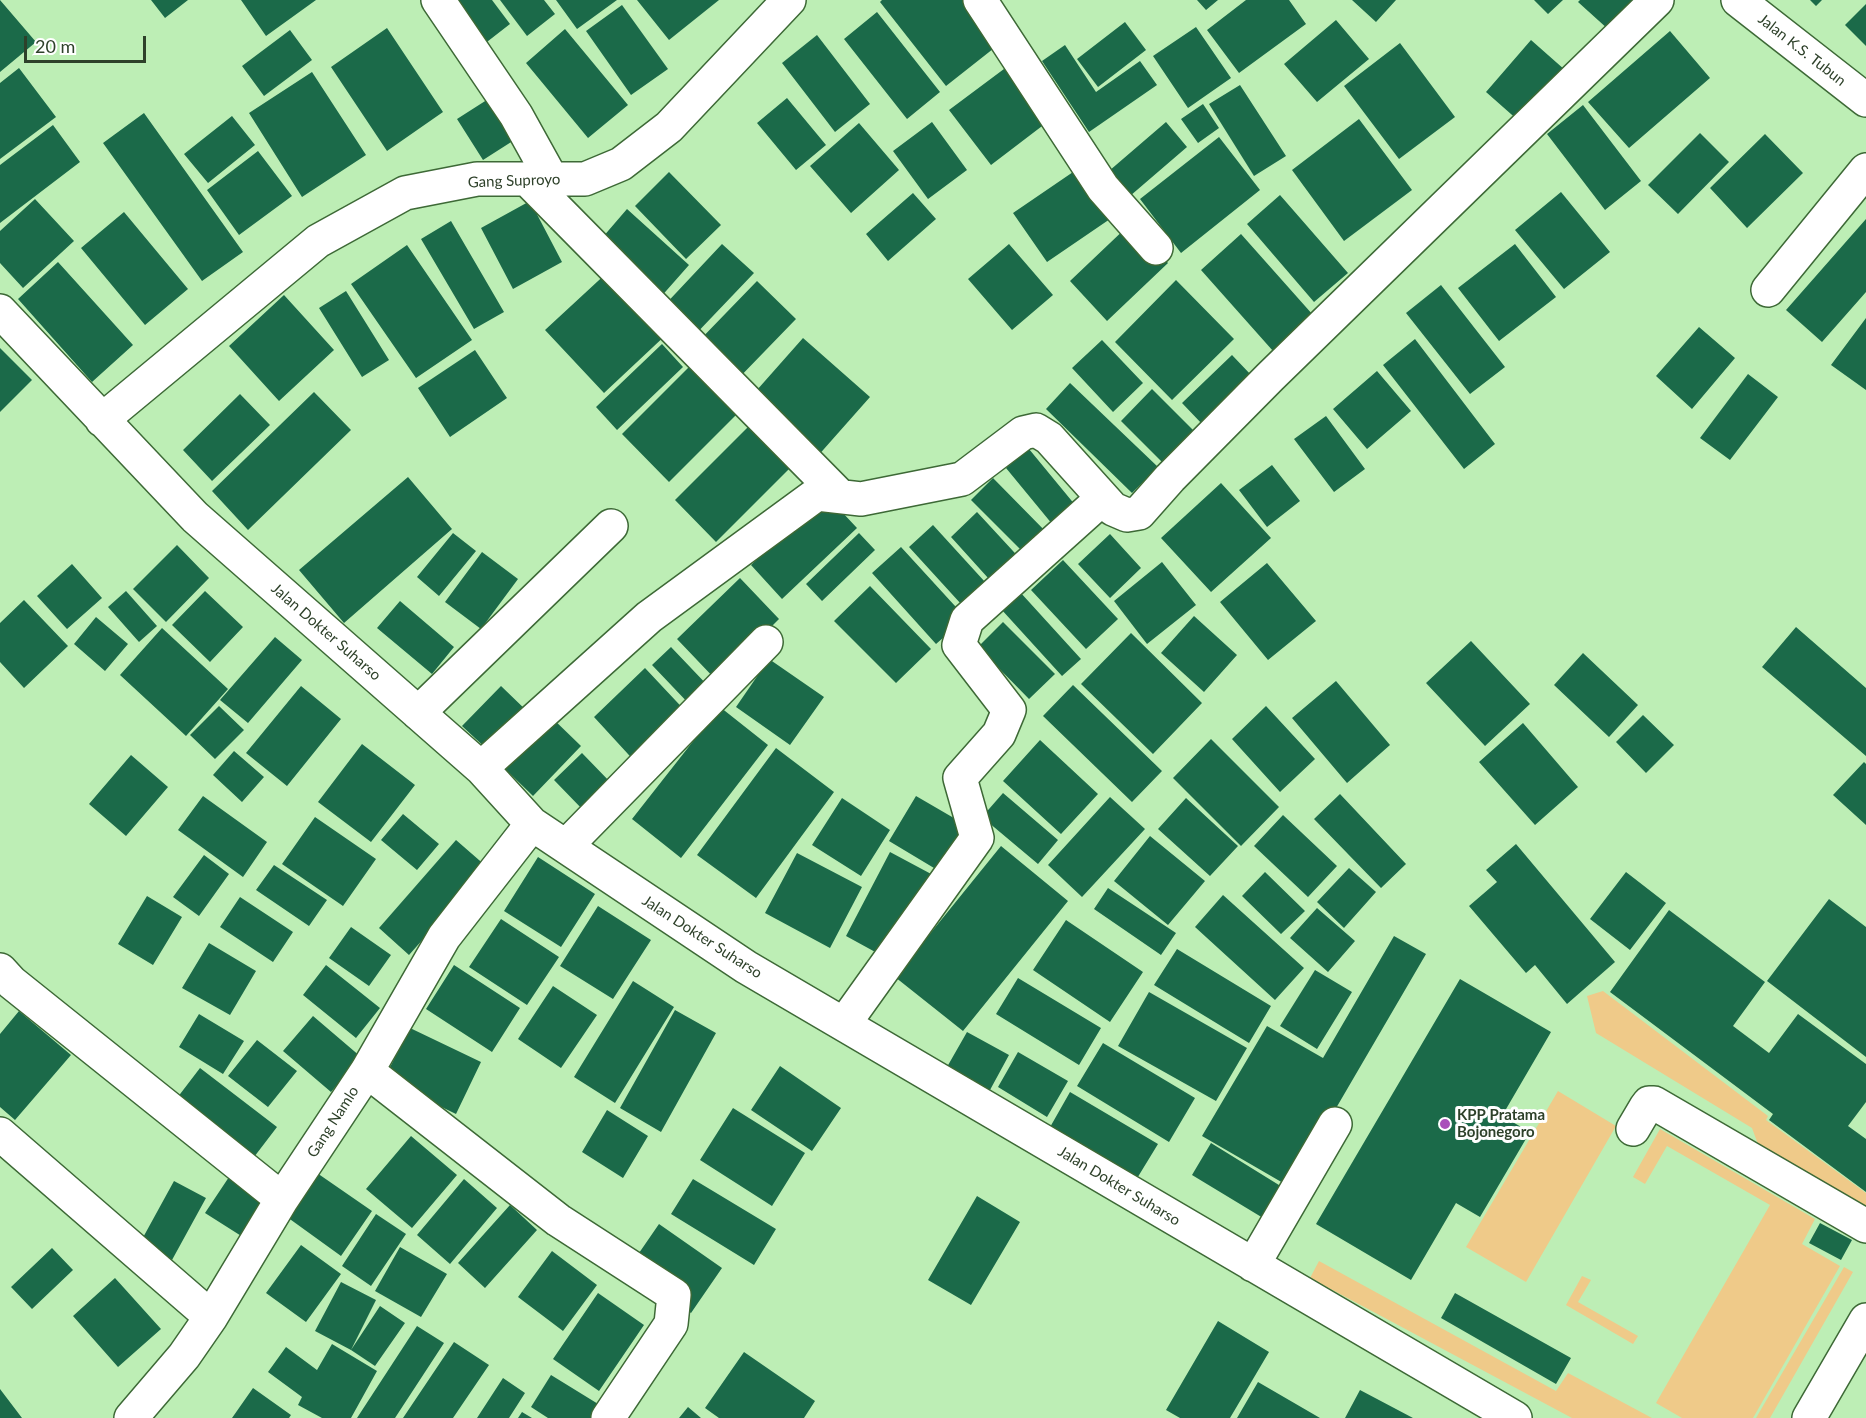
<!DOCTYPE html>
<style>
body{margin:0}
#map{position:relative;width:1866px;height:1418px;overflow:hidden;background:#bdeeb5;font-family:Lato,sans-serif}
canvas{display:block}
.scale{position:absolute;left:24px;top:36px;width:122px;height:27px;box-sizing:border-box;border:3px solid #2e412a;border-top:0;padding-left:8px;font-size:18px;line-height:21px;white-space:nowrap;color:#2e412a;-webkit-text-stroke:4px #fff;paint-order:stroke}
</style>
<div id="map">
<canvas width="1866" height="1418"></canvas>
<div class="scale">20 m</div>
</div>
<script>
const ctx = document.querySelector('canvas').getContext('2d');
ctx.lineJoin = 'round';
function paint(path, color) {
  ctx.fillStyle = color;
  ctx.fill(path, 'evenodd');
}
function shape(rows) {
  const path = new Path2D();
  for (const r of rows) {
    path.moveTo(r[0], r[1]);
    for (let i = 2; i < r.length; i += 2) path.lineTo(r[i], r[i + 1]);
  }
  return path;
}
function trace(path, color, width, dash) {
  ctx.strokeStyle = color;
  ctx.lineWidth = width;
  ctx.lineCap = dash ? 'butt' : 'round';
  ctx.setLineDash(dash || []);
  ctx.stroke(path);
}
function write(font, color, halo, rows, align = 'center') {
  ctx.font = font + ' Lato,sans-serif';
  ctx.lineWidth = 6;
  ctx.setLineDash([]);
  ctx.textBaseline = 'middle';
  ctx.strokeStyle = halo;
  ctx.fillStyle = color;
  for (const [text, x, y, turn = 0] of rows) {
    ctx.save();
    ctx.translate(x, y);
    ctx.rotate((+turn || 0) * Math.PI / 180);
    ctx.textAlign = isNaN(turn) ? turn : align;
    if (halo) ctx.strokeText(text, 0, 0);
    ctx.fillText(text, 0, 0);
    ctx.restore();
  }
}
const green = shape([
 [1603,991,1768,1116,1766,1120,1866,1193,1866,1209,1759,1147,1752,1128,1596,1033,1587,996],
 [1558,1091,1616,1126,1526,1282,1466,1247],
 [1660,1129,1815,1219,1802,1244,1840,1266,1753,1418,1682,1418,1656,1403,1770,1205,1667,1146,1645,1184,1633,1177],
 [1319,1261,1556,1391,1568,1373,1652,1418,1572,1418,1310,1278],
 [1844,1267,1853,1272,1770,1418,1756,1418],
 [1582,1276,1591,1280,1578,1302,1638,1336,1633,1344,1566,1305]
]);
const building = shape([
 [0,0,36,42,0,72],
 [151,0,188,0,165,18],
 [241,0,316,0,266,36],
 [449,0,492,0,510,24,483,45],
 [500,0,544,0,555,14,527,36],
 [556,0,617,0,577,29],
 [637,0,719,0,669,40],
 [882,0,963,0,998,45,946,86,880,2],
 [1197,0,1218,0,1206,10],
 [1246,0,1289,0,1306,24,1239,73,1207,30],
 [1352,0,1396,0,1376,22],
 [1534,0,1563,0,1548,14],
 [1580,0,1635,0,1609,30,1578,2],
 [1810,0,1822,0,1816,6],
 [1866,4,1866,46,1845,25],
 [622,5,668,69,631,95,586,31],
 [877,12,940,92,907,119,844,39],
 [1336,20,1369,59,1317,102,1284,64],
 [1125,22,1146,50,1098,87,1077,59],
 [1196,27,1231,78,1188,108,1153,56],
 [387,28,443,112,387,151,331,67],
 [565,29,628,105,588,138,526,63],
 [290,30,312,60,264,96,242,66],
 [1670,31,1710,78,1629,148,1588,102],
 [817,35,870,104,835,132,782,63],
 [1531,40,1565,70,1520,122,1486,92],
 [1400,43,1455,117,1399,159,1344,86],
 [1065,45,1096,92,1140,61,1157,85,1089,132,1042,61],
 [1008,66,1050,120,991,165,949,110],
 [19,68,56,117,0,159,0,83],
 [312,72,366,155,302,197,249,113],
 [1240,85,1286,156,1254,176,1209,104],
 [493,96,519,137,483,160,457,119],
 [787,98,826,145,796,170,757,123],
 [1203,104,1219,128,1198,143,1181,119],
 [1583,105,1641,181,1605,210,1547,134],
 [144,113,243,252,202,281,103,143],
 [232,116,255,145,208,183,184,154],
 [1359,119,1412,190,1344,241,1292,170],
 [932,122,967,170,928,199,893,151],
 [1166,122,1187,147,1130,196,1109,171],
 [859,123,899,170,851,213,810,166],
 [53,125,80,162,0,223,0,165],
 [1700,133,1729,162,1678,214,1648,185],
 [1765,134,1803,173,1747,228,1710,188],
 [1219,137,1260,190,1181,253,1140,199],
 [258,151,292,196,239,235,207,190],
 [1076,170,1110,219,1047,262,1013,213],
 [669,172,721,225,686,259,635,206],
 [1561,192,1610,252,1564,289,1515,230],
 [913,193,936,219,888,261,866,234],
 [1280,195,1348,273,1314,302,1247,224],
 [35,199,74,241,23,288,0,263,0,231],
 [530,201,562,262,513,289,481,228],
 [627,209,689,265,659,299,596,245],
 [124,212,188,289,145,325,81,248],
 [1866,219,1866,292,1822,342,1786,310],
 [451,221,504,312,474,329,421,239],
 [1130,224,1168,263,1107,321,1070,281],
 [1241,234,1313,315,1273,351,1201,270],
 [722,244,754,273,691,339,660,310],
 [1009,244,1053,295,1012,330,968,279],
 [1515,244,1556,297,1499,341,1458,288],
 [407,245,472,340,416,378,351,284],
 [58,262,133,345,92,382,18,299],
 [611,269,669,332,604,393,545,330],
 [1176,280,1234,339,1172,400,1115,342],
 [757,281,796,319,733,384,694,346],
 [1441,285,1505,367,1470,394,1406,313],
 [346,291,389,360,362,377,319,308],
 [284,295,334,350,279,401,229,346],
 [1866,318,1866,390,1831,365],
 [1699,327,1735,358,1692,409,1656,376],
 [803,338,870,397,816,458,749,399],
 [1415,339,1495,444,1464,469,1383,365],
 [1102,340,1143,383,1113,412,1072,368],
 [662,344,683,367,617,430,596,407],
 [0,348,32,380,0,412],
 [475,350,507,398,450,437,418,388],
 [1232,355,1252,376,1203,425,1182,403],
 [693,363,740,411,669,482,622,434],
 [1377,371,1411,411,1367,449,1333,409],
 [1748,374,1778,397,1730,460,1700,438],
 [1070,383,1158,467,1132,493,1046,409],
 [1152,389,1201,438,1169,469,1121,421],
 [314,392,351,430,248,530,212,491],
 [240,394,270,425,212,481,183,450],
 [1326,416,1365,469,1334,492,1294,439],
 [750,425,791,467,716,542,675,500],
 [1029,449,1085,517,1062,536,1006,468],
 [1272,465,1300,501,1267,527,1239,490],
 [408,477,452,529,344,623,299,570],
 [993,478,1053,539,1031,560,971,500],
 [1221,483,1271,538,1211,592,1161,538],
 [826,495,857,528,782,599,751,565],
 [977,512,1025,564,998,589,951,537],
 [933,525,996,594,972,616,909,547],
 [453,533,476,551,439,596,417,577],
 [859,533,875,550,822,601,806,584],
 [1110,534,1141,568,1110,598,1078,564],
 [177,545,209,578,166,622,133,589],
 [901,547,966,618,936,644,872,573],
 [482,552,518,579,481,629,445,602],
 [1063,560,1118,619,1086,649,1031,590],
 [1162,562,1196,605,1147,644,1114,601],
 [1267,563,1316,621,1268,660,1220,602],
 [72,564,102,598,67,629,37,596],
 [740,578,779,619,717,681,677,639],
 [870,586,931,649,896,683,834,621],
 [126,591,157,626,139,642,108,607],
 [205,591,243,627,210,662,172,625],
 [1020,592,1081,659,1062,676,1001,609],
 [24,600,68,646,24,688,0,662,0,623],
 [400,601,454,647,432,674,377,628],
 [1194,616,1237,655,1204,692,1161,653],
 [96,617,128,644,105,671,74,644],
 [1003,622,1055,674,1029,699,978,647],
 [1796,627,1866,688,1866,756,1762,667],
 [162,628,228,689,186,736,120,675],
 [1131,633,1202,703,1153,754,1081,684],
 [275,637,302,660,248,723,220,700],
 [1471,641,1530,704,1485,746,1426,683],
 [671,647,711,689,692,707,652,665],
 [1583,653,1638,705,1609,737,1554,685],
 [769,659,824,697,790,745,736,707],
 [645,668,691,717,639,766,594,717],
 [1336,681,1390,745,1347,783,1292,718],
 [1073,685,1162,771,1132,802,1043,716],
 [301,686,341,719,287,786,246,753],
 [501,686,529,713,491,753,462,726],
 [219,706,244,730,215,759,190,735],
 [1266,706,1315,759,1280,792,1232,739],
 [720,707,768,745,681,858,632,819],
 [548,714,581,746,533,796,500,764],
 [1643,715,1674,745,1646,773,1616,742],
 [1523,723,1578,787,1535,825,1479,762],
 [1211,739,1279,807,1241,846,1173,778],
 [1040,740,1098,794,1061,834,1003,781],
 [362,744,415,785,371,842,318,802],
 [776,748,834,792,756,898,697,855],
 [234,751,264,777,242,802,213,775],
 [582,753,612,784,584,811,554,780],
 [131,755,168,787,126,836,89,804],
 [1864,762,1866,764,1866,825,1833,795],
 [1003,793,1058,840,1038,864,982,817],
 [1340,794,1406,864,1381,888,1314,819],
 [203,796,267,842,243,877,178,830],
 [916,796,971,828,944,874,889,841],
 [1110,797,1145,829,1082,897,1048,865],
 [842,798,890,830,861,876,812,845],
 [1186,798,1238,846,1210,876,1158,829],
 [403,814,439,844,417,870,381,840],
 [1283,815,1337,866,1308,897,1254,846],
 [315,817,376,859,343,906,282,864],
 [1150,836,1205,881,1168,925,1114,881],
 [456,840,487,867,409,955,379,928],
 [1516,844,1615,962,1567,1004,1535,965,1526,973,1469,906,1497,882,1486,870],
 [1001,846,1068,901,963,1031,895,977],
 [890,852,933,875,888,959,846,936],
 [797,853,862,887,830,948,765,913],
 [204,855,229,874,199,916,173,897],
 [538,857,595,894,561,947,504,911],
 [274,865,327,900,309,926,256,890],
 [1349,868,1376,892,1344,928,1317,902],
 [1265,872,1305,911,1281,934,1242,896],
 [1626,872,1666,903,1630,950,1590,919],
 [1108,888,1176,933,1161,955,1094,909],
 [1223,895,1304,968,1275,1000,1195,927],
 [147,896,182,917,153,965,118,944],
 [240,897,293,932,273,962,220,927],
 [1829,899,1866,927,1866,1057,1767,981],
 [598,906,651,940,613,999,560,966],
 [1317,908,1355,941,1328,972,1290,938],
 [1669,910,1765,982,1733,1026,1769,1053,1798,1014,1866,1064,1866,1102,1848,1126,1866,1139,1866,1192,1769,1120,1773,1114,1610,992],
 [501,919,559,957,527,1005,469,967],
 [1066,920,1143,972,1110,1022,1033,970],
 [351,927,391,955,369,986,329,958],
 [1394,936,1426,954,1290,1187,1202,1136,1267,1026,1323,1058],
 [209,943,256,971,230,1015,182,988],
 [1177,949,1271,1006,1249,1043,1154,985],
 [326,965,380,1008,356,1038,303,995],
 [454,965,520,1008,492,1052,426,1009],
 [1315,970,1352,992,1317,1049,1280,1026],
 [1018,978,1101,1028,1079,1065,996,1014],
 [1460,979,1551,1032,1502,1116,1530,1132,1480,1217,1456,1203,1411,1280,1316,1224],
 [633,981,674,1007,615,1103,574,1077],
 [553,986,597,1015,561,1068,518,1039],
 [1149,992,1247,1048,1216,1101,1118,1046],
 [675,1010,716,1033,661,1132,620,1108],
 [19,1011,71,1055,15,1120,0,1107,0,1034],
 [199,1014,244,1041,223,1074,179,1047],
 [313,1016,361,1057,331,1092,283,1051],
 [410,1028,481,1062,456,1114,384,1079],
 [967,1032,1009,1055,990,1090,947,1067],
 [257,1040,297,1071,268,1107,228,1076],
 [1103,1043,1195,1098,1169,1142,1077,1086],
 [1018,1052,1068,1081,1047,1117,998,1087],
 [780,1066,841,1108,812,1151,751,1110],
 [200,1068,277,1127,251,1161,174,1102],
 [1070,1092,1158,1144,1136,1180,1049,1129],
 [733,1108,805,1153,772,1206,700,1160],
 [607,1110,648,1136,623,1178,582,1152],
 [411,1136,457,1175,412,1228,366,1189],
 [1211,1143,1287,1190,1268,1221,1192,1175],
 [317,1173,372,1211,341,1256,287,1217],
 [231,1174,271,1202,246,1239,205,1213],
 [464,1179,497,1208,450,1264,417,1235],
 [693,1179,776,1229,754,1265,671,1214],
 [174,1181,206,1198,172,1260,140,1243],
 [977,1196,1020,1222,971,1305,928,1280],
 [510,1205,537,1230,485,1288,458,1263],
 [376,1214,406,1234,371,1286,342,1266],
 [1820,1223,1852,1240,1841,1260,1809,1243],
 [659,1224,722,1268,691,1313,628,1269],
 [301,1245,341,1274,306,1322,266,1293],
 [400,1247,447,1274,421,1317,375,1291],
 [52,1248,73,1270,32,1309,11,1287],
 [552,1251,597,1285,563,1331,518,1297],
 [115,1278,161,1329,118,1367,73,1316],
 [341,1282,376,1300,351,1350,380,1306,405,1323,375,1366,351,1350,315,1331],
 [598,1293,644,1325,599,1391,553,1359],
 [1455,1293,1571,1358,1556,1384,1441,1318],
 [1218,1321,1269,1352,1230,1418,1180,1418,1166,1410],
 [417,1326,444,1343,395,1418,357,1418],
 [454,1342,489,1365,453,1418,403,1418],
 [332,1344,377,1371,351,1418,322,1418,298,1405,302,1397,268,1372,286,1347,317,1370],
 [744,1352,815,1401,804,1418,719,1418,705,1408],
 [551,1375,616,1415,614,1418,548,1418,531,1407],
 [503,1378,525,1393,509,1418,477,1418],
 [1258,1382,1320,1418,1237,1418],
 [253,1388,291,1415,289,1418,232,1418],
 [0,1389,22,1418,0,1418],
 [1360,1390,1413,1418,1345,1418],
 [688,1407,701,1418,679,1418],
 [522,1412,532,1418,518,1418]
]);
const minor = shape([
 [438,0,516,115,552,180],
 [980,0,1103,188,1156,248],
 [1738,0,1866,100],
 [527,179,840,496],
 [1768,290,1866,170],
 [0,311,195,517,481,768,532,824,746,967,1515,1418],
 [102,420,318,241,405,193,477,179,585,179,621,164,669,127,789,0],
 [418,713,611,526],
 [481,768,649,617,817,494,861,499,962,479,1023,433,1036,430,1049,438,1113,509,1127,515,1139,513,1170,478,1270,377,1657,0],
 [566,846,766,642],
 [0,970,11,982,282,1199],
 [844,1024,977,838,960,778,999,734,1009,710,959,645,967,620,1103,498],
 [367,1071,558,1220,674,1295,671,1324,608,1418],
 [1633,1129,1646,1107,1649,1103,1654,1103,1866,1226],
 [0,1134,211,1317],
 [1253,1265,1335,1124],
 [131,1418,184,1356,211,1317,282,1199,367,1071,444,937,532,824]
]);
const major = shape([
 [1809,1418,1866,1320]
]);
const markers = [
 [1445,1124,6,"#a94fba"]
];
const streetNames = [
 ["Jalan K.S. Tubun",1802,50,38],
 ["Gang Suproyo",514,181,-2],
 ["Jalan Dokter Suharso",326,632,41],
 ["Jalan Dokter Suharso",702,937,33],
 ["Gang Namlo",333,1122,-57],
 ["Jalan Dokter Suharso",1119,1186,31]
];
const poiNames = [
 ["KPP Pratama",1457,1115],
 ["Bojonegoro",1457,1132]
];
paint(green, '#efca89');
paint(building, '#1b6a49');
trace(minor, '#3d6936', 36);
trace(major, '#3d6936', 36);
trace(minor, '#fff', 33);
trace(major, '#fff', 33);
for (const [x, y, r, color] of markers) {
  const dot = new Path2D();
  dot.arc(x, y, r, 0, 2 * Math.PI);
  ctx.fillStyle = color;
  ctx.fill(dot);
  trace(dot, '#fff', 2);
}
write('15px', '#2e412a', '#fff', streetNames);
write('bold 15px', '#2e412a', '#fff', poiNames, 'left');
</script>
